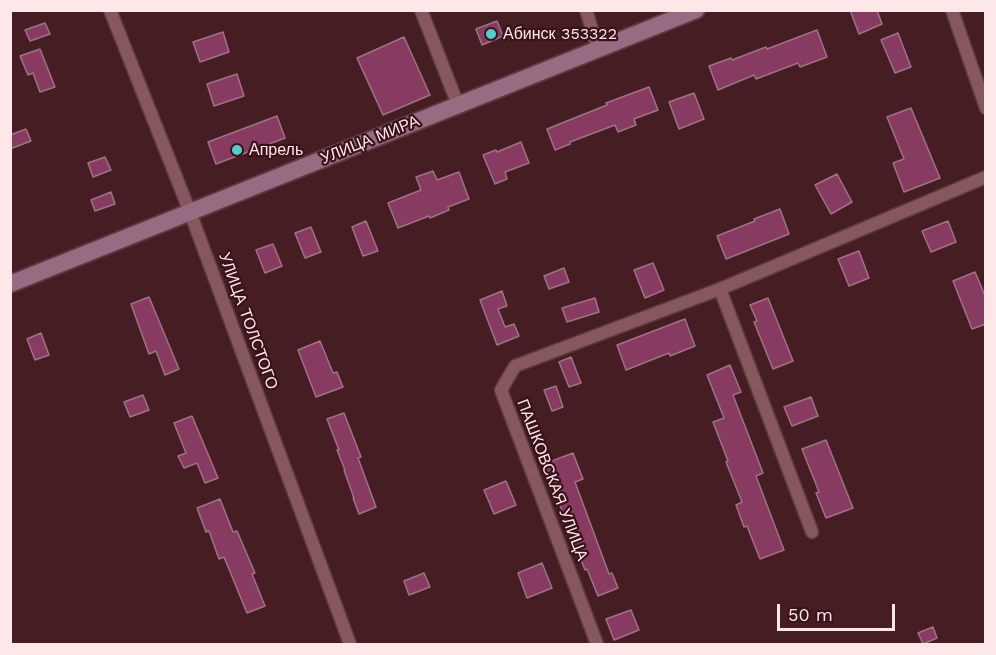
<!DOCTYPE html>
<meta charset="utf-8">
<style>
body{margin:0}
#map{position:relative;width:996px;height:655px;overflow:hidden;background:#451d23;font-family:"Work Sans",sans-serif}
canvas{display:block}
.frame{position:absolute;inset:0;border:12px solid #fee7e9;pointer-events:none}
.scale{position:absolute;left:777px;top:604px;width:118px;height:27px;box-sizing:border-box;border:3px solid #fee7e9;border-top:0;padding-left:8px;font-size:18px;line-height:21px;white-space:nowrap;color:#fee7e9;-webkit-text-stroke:4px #3a131a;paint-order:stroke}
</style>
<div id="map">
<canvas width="996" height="655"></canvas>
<div class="frame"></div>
<div class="scale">50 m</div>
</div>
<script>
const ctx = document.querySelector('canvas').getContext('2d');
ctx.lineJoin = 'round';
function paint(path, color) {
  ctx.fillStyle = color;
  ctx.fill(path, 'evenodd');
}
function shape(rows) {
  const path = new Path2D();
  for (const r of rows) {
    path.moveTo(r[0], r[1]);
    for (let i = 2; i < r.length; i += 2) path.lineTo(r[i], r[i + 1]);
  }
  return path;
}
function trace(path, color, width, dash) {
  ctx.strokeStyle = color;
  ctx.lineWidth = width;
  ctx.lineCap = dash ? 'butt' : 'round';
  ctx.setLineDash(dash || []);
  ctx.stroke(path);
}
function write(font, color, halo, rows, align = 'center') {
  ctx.font = font + ' "Work Sans",sans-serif';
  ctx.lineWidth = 4.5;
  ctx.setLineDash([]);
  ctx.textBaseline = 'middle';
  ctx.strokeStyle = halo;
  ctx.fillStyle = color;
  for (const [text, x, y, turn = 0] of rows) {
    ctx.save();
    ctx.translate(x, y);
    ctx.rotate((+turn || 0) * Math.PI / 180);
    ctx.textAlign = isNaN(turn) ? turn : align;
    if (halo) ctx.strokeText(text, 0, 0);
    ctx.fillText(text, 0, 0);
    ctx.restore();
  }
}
const building = shape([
 [850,10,877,10,882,24,859,34,850,10],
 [497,21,503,36,482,45,476,29,497,21],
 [45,23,50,34,30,41,25,30,45,23],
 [817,30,827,57,800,67,798,63,756,79,754,75,718,90,709,66,731,58,732,60,766,47,767,49,817,30],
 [223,32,229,52,200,62,193,42,223,32],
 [898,33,911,67,895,73,881,40,898,33],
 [404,37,430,95,383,115,357,58,404,37],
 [40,49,55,87,40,92,33,73,28,75,20,56,40,49],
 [237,74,244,96,214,106,207,84,237,74],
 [649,87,658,110,634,119,636,125,618,132,615,125,570,142,570,144,555,150,547,129,607,105,606,103,649,87],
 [694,93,704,119,679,129,669,102,694,93],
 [911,108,940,178,904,192,893,163,904,159,887,117,911,108],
 [277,116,285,138,216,164,208,142,277,116],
 [26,129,31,141,10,149,10,135,26,129],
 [521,142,529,163,505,172,507,179,495,184,483,155,496,150,497,152,521,142],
 [105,157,111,170,93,177,88,163,105,157],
 [433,171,437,180,459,172,469,199,448,207,449,210,430,218,429,216,398,228,388,203,421,190,416,177,433,171],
 [837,174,852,202,831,214,815,185,837,174],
 [111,192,115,204,95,211,91,200,111,192],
 [780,209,789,234,726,259,717,236,755,221,754,219,780,209],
 [366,221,378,251,363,256,352,227,366,221],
 [948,221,956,242,931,252,922,231,948,221],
 [311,227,321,252,305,258,295,233,311,227],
 [273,244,282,266,265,273,256,250,273,244],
 [859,251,869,278,849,286,838,259,859,251],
 [653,263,664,290,645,298,634,270,653,263],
 [564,268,569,282,549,289,544,276,564,268],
 [975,272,986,298,986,324,972,329,953,281,975,272],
 [502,291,507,306,498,309,505,327,514,324,519,336,497,345,480,300,502,291],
 [149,297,179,369,165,375,156,351,149,354,131,304,149,297],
 [595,298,599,312,567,322,562,308,595,298],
 [768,298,793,361,773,369,754,322,757,321,750,305,768,298],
 [685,319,695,346,670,356,669,353,626,370,617,345,685,319],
 [41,333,49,355,35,360,27,339,41,333],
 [320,341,333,373,337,372,343,387,316,397,298,350,320,341],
 [571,357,581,383,569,387,559,362,571,357],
 [730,365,741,392,733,395,763,473,756,476,784,550,760,559,747,526,744,527,736,505,742,502,726,462,728,461,713,422,724,418,707,375,730,365],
 [556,386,563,407,552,411,544,390,556,386],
 [143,395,149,410,130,417,124,402,143,395],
 [811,397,818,416,792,426,784,407,811,397],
 [344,413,361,457,358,458,376,507,359,514,353,498,354,498,344,470,345,470,337,450,339,450,327,419,344,413],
 [192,416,218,478,205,483,197,463,184,468,178,456,186,453,174,423,192,416],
 [826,440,853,508,826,518,816,493,819,492,802,449,826,440],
 [573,453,583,479,575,482,609,574,612,573,618,588,598,596,587,569,585,570,544,464,573,453],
 [506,481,516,505,494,514,484,490,506,481],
 [220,499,233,532,237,531,255,573,252,574,265,606,247,613,224,557,219,559,209,531,206,532,197,508,220,499],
 [542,563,552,588,527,598,518,573,542,563],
 [424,573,430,587,409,595,404,581,424,573],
 [631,610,639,630,614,640,606,619,631,610],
 [933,627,937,638,923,644,918,633,933,627]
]);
const minor = shape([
 [110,10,190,212,350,644],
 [421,10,458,105],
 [586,10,598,49],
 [952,10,986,108],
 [720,289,812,532],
 [597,644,501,390,515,366,720,289,986,177]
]);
const secondary = shape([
 [10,284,696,10]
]);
const markers = [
 [491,34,6,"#53cdca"],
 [237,150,6,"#53cdca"]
];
const poiNames = [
 ["Абинск 353322",503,34],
 ["Апрель",249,150]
];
const streetNames = [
 ["УЛИЦА МИРА",370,140,-22],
 ["УЛИЦА ТОЛСТОГО",248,321,70],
 ["ПАШКОВСКАЯ УЛИЦА",552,480,69]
];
paint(building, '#883b60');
trace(building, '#9f7285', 1.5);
trace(minor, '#5d3b41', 15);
trace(secondary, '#5d3b41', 20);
trace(minor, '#86585d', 12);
trace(secondary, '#986b83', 16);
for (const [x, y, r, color] of markers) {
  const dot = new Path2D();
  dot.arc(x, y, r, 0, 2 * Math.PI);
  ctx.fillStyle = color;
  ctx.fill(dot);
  trace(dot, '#3a131a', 2);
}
write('16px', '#fee7e9', '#3a131a', poiNames, 'left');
write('16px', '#fee7e9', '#3a131a', streetNames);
</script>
